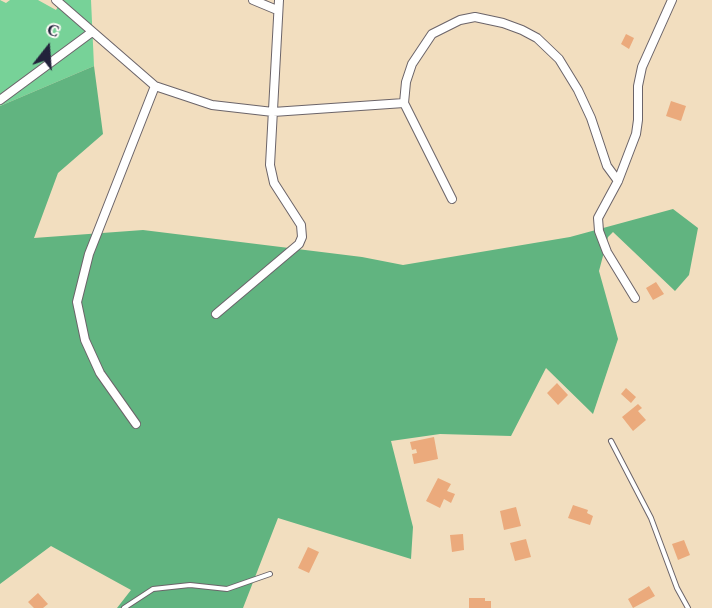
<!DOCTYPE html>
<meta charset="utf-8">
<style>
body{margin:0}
#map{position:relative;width:712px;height:608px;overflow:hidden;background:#f2debf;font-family:"EB Garamond",serif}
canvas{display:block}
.north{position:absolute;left:18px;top:18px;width:60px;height:60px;-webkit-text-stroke:4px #fdfcf7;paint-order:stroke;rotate:17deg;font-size:16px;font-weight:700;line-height:24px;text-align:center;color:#22223b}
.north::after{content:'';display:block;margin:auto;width:21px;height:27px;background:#22223b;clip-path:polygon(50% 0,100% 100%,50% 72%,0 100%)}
</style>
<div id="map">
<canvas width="712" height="608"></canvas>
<div class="north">С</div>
</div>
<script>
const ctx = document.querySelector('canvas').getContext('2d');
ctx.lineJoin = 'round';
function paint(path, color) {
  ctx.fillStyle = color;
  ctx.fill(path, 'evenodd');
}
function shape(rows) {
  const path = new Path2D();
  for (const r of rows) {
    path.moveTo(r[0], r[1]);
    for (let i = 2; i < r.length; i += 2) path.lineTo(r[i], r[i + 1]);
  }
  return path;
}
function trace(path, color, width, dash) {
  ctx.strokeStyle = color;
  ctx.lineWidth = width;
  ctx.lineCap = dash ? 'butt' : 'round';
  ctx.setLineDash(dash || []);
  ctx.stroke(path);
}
const green = shape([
 [0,0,6,3,10,0,38,0,56,10,62,0,91,0,94,66,0,106]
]);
const forest = shape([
 [94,66,103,134,58,173,34,238,143,230,362,257,403,265,570,237,673,209,698,228,689,275,675,291,613,232,608,237,599,271,618,339,593,414,546,368,511,436,440,434,391,441,413,527,411,559,278,518,243,608,117,608,131,590,51,546,0,584,0,106]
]);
const building = shape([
 [626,34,634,38,629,49,621,44],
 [671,101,686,106,681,121,666,116],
 [656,282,664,294,653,300,646,288],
 [557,383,568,395,558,405,547,393],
 [626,388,636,397,631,403,621,394],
 [638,404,642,408,638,411,646,420,633,431,622,417],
 [434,437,438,459,414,464,412,454,417,453,416,449,412,450,410,442],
 [438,478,451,484,447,491,455,494,451,503,444,499,440,508,426,501],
 [573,505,588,510,587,513,593,516,590,525,568,518],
 [516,507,521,526,504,530,500,511],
 [463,534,464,550,452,552,450,535],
 [526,539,531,557,515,561,510,543],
 [684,540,690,555,678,560,672,544],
 [308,547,319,552,309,573,298,568],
 [649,586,655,596,633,608,628,599],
 [38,593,48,604,43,608,34,608,28,602],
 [469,598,485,598,485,601,491,601,491,608,469,608]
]);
const lane = shape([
 [611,441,651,518,677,588,688,608],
 [124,608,153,589,190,585,227,589,270,574]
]);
const street = shape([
 [56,0,155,86,212,105,273,112,404,103],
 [253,0,277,10],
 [0,100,92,32],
 [452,199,404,103,406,82,412,64,432,34,460,20,475,17,503,23,522,30,537,38,559,59,578,90,591,118,607,166,618,181],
 [635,298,607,252,599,231,598,218,618,181,636,134,638,120,638,86,642,67,672,0],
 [216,314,299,244,302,237,301,225,274,183,270,165,279,0],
 [136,424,100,373,85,340,77,302,89,254,155,86]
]);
paint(green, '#77d298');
paint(forest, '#61b480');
paint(building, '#ebaa7c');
trace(lane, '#6b6469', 6);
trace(street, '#6b6469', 10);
trace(lane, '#fff', 4);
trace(street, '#fff', 8);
</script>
